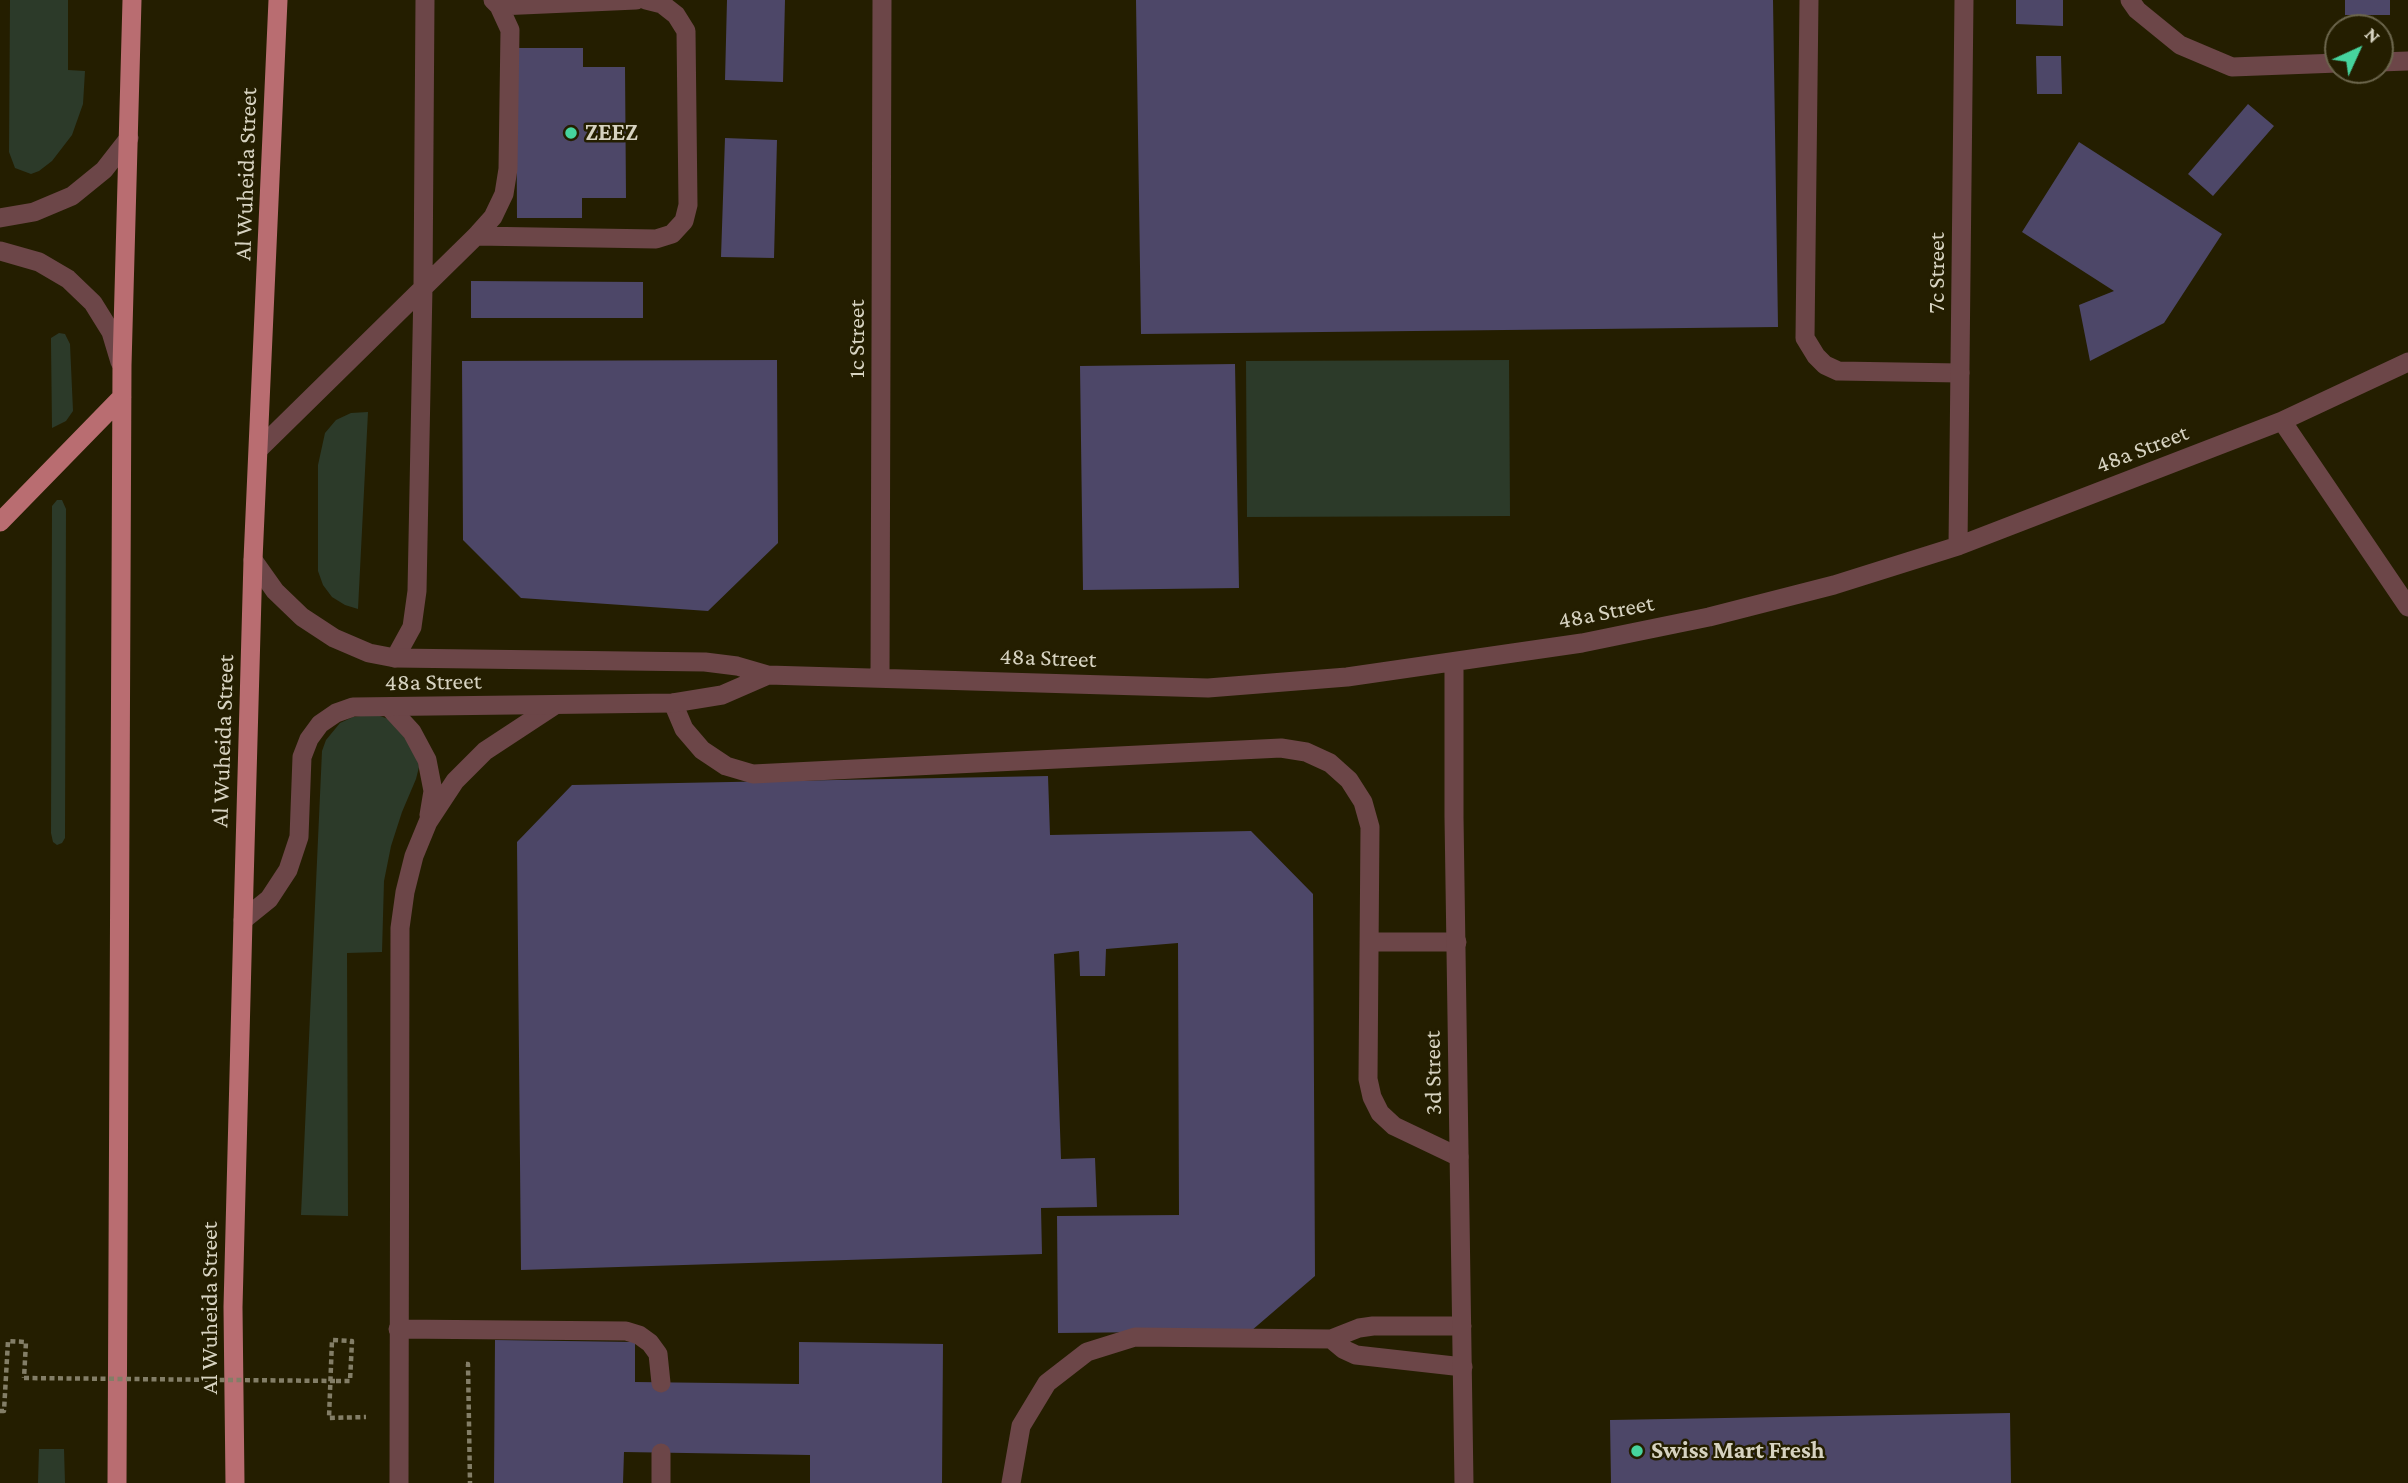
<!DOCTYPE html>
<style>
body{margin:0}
#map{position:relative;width:2408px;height:1483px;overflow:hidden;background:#241e00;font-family:"Crimson Pro",serif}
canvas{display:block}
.north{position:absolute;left:2324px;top:14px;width:70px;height:70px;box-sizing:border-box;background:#241e00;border:2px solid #6c664d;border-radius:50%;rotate:45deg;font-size:19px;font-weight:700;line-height:28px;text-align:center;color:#d7d3c1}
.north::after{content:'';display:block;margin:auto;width:24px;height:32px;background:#46d49e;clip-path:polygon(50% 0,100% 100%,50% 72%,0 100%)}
</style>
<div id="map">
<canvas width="2408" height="1483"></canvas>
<div class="north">N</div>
</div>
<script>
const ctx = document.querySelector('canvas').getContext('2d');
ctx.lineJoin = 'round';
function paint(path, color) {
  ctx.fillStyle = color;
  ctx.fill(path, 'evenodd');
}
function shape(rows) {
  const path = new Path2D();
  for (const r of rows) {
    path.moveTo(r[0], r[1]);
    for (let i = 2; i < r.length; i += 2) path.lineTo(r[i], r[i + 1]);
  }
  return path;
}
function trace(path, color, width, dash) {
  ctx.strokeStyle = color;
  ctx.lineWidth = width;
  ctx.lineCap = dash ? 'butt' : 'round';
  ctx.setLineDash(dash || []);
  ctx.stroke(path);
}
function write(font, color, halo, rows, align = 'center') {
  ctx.font = font + ' "Crimson Pro",serif';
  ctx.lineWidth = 5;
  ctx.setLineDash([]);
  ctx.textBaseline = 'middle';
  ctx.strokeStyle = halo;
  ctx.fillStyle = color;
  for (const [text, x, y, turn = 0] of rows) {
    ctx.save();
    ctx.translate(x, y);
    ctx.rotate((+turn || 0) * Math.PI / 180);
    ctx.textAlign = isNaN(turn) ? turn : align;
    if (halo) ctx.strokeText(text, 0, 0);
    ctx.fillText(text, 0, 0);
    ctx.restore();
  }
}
const green = shape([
 [10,0,68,0,68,70,85,71,83,104,72,135,52,161,39,171,31,174,15,168,9,152],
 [59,333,65,334,70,344,73,411,66,421,52,428,51,343,51,338],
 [1509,360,1510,516,1247,517,1246,361],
 [368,412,358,609,345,605,332,597,323,585,318,571,318,465,325,433,336,420,351,413],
 [57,500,62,500,66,509,65,838,62,843,57,845,53,842,51,833,52,506],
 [367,715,380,716,394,721,413,741,419,767,416,779,402,812,391,846,384,881,382,952,347,953,348,1216,301,1215,322,751,326,740,340,723,353,717],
 [39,1449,64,1449,65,1483,38,1483]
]);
const building = shape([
 [727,0,785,0,783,82,725,80],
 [1136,0,1773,0,1778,327,1141,334],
 [2016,0,2063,0,2063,26,2016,24],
 [2345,0,2390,0,2390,15,2345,15],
 [516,48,583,48,583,67,625,67,626,198,582,198,582,218,517,218],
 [2036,56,2061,56,2062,94,2037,94],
 [2248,104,2274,126,2213,196,2188,174],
 [725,138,777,140,774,258,721,257],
 [2079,142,2222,234,2164,323,2090,361,2079,305,2114,291,2022,232],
 [471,281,643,282,643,318,471,318],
 [777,360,778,543,708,611,521,598,463,540,462,361],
 [1235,364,1239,588,1083,590,1080,366],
 [1048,776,1050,835,1251,831,1313,894,1315,1276,1251,1331,1058,1333,1057,1216,1179,1215,1178,943,1106,949,1105,976,1080,976,1079,951,1054,954,1061,1159,1095,1158,1097,1207,1041,1208,1042,1254,521,1270,517,842,572,785],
 [495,1340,635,1342,635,1382,799,1384,799,1342,943,1344,942,1483,810,1483,810,1455,624,1452,623,1483,494,1483],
 [2010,1413,2011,1483,1611,1483,1610,1420]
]);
const path = shape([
 [466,1364,468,1364,470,1483],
 [336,1381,350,1381,352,1341,332,1340,329,1418,366,1417],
 [0,1411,4,1411,8,1341,26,1342,24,1378]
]);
const service = shape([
 [1809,0,1805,338,1816,356,1825,365,1838,371,1960,373],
 [2130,0,2137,10,2180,45,2232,67,2338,63],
 [499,6,636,0],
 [2380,62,2408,61],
 [476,236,656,239,672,234,684,221,688,205,686,31,676,15,662,4,646,0],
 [260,448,476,236,493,217,504,194,508,169,510,30,499,6,493,0],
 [395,658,412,627,417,591,423,287,425,0],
 [673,703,684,729,702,750,726,766,753,774,1281,748,1306,752,1330,763,1349,780,1363,802,1370,827,1368,1079,1372,1097,1380,1113,1394,1126,1459,1157],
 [389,707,412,732,427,760,433,791,429,815],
 [1369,942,1457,942],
 [398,1329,626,1331,639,1335,650,1343,658,1354,661,1383],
 [1331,1339,1343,1349,1356,1355,1463,1367],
 [399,1483,400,928,405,892,414,856,428,822,455,781,485,751,555,705],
 [661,1483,661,1453],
 [1011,1483,1021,1426,1047,1383,1087,1352,1135,1337,1331,1339,1359,1328,1373,1326,1462,1326]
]);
const minor = shape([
 [0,218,34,212,72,196,104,170,129,138],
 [0,251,39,262,68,279,93,303,111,332,120,362],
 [2282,421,2408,607],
 [1958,546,1964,0],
 [253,560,275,591,302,617,334,638,369,653,395,658,705,662,737,666,768,675,1208,688,1347,677,1582,643,1709,617,1834,585,1958,546,2282,421,2408,362],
 [1454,662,1454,817,1464,1483],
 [880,677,882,0],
 [243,920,269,899,288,870,299,837,302,757,309,739,320,724,336,713,353,707,673,703,722,695,768,675]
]);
const primary = shape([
 [0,522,122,397],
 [117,1483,122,365,132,0],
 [235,1483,233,1307,243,920,253,560,278,0]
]);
const pathBridge = shape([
 [24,1378,336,1381]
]);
const markers = [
 [571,133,7,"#46d49e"],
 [1637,1451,7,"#46d49e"]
];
const poiNames = [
 ["ZEEZ",585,133],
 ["Swiss Mart Fresh",1651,1451]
];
const streetNames = [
 ["Al Wuheida Street",246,174,-88],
 ["7c Street",1937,273,-90],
 ["1c Street",857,339,-90],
 ["48a Street",2142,449,-21],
 ["48a Street",1606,612,-11],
 ["48a Street",1048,658,2],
 ["48a Street",433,682,-1],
 ["Al Wuheida Street",223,741,-88],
 ["3d Street",1433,1073,-91],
 ["Al Wuheida Street",210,1308,-90]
];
paint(green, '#2c3a29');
paint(building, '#4d4768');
trace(path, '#837e67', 4.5, [5, 3.5]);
trace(service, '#6c4648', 19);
trace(minor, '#6c4648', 19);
trace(primary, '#b96d71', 19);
trace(pathBridge, '#837e67', 4.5, [5, 3.5]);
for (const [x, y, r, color] of markers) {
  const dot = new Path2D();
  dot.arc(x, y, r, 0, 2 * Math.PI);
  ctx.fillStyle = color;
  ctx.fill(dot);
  trace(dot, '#241e00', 2.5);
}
write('bold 24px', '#d7d3c1', '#241e00', poiNames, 'left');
write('24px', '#d7d3c1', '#241e00', streetNames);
</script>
